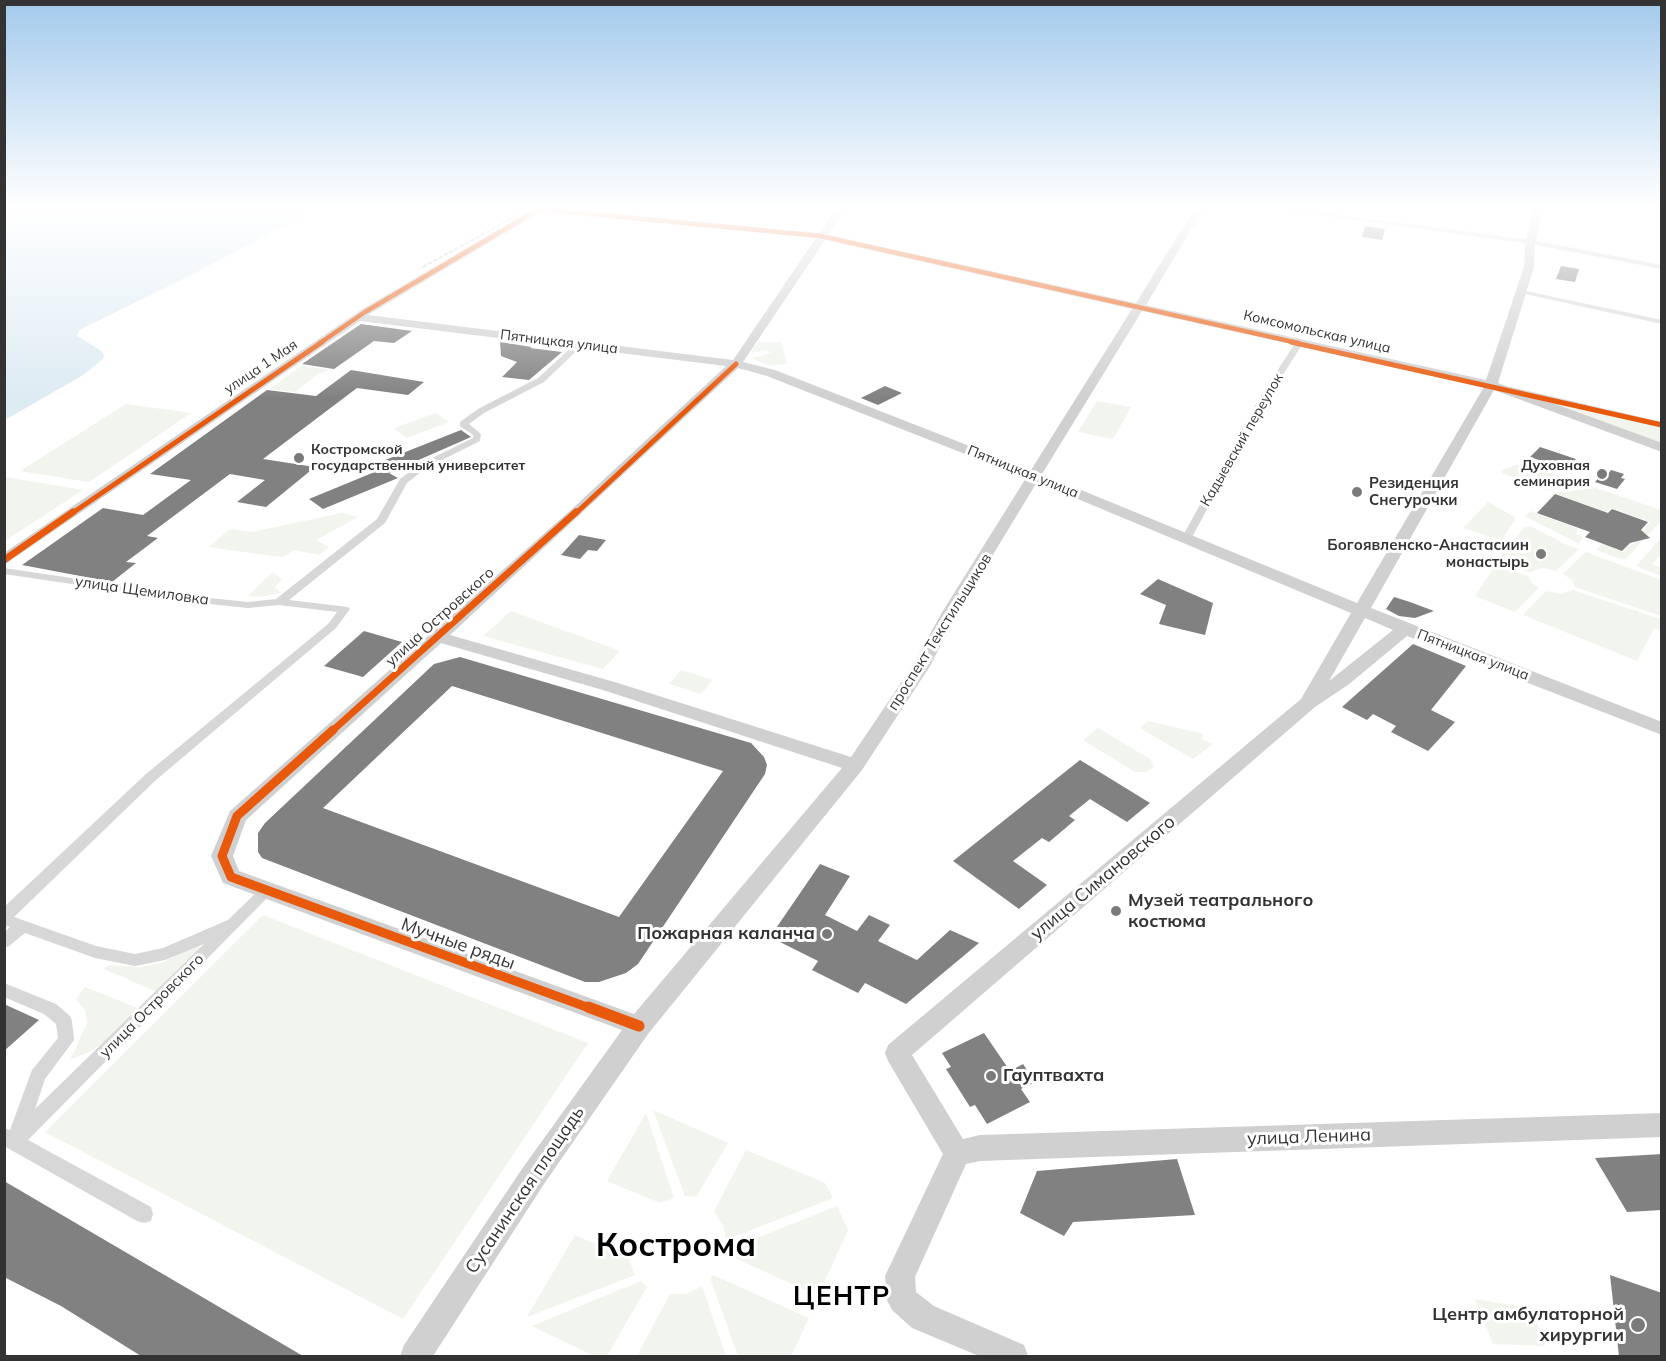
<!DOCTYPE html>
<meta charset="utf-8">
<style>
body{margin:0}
#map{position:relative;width:1666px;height:1361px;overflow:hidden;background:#fff;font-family:Mulish,sans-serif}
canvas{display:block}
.frame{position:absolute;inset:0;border:6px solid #333;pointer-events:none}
</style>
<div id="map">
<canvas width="1666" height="1361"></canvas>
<div class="frame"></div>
</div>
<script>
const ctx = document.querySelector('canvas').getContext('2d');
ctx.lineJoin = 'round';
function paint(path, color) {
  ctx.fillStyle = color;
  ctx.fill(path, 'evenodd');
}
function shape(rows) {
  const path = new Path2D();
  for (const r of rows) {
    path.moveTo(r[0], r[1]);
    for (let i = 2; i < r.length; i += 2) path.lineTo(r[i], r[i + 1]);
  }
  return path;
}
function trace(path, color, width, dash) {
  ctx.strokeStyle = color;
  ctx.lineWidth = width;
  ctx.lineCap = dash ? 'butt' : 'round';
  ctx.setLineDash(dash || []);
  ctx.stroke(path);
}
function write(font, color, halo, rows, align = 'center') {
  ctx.font = font + ' Mulish,sans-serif';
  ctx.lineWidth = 6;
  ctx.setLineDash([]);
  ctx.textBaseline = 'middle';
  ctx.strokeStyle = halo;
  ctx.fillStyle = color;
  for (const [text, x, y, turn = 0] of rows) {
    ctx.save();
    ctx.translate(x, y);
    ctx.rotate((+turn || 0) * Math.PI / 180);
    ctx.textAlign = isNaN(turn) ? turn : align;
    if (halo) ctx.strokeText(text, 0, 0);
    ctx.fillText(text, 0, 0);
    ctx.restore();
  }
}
const green = shape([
 [758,342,781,342,787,364,771,366,751,358,772,353,766,350,751,353],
 [302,365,330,370,318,374,295,392,270,389],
 [1546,399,1661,426,1661,446,1542,403],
 [1097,401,1131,407,1113,439,1078,432],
 [126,404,191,413,89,482,20,471],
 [436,413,449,422,407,438,394,428],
 [1516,465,1539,469,1589,486,1547,490,1502,473,1502,470],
 [5,477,83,490,5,541],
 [1596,488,1661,510,1661,521,1626,559,1618,558,1596,550,1602,544,1623,552,1645,534,1642,531,1650,522,1611,508,1606,512,1554,493],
 [1488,502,1516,518,1503,538,1497,539,1463,528],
 [1531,511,1578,529,1576,534,1583,537,1579,544,1525,516],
 [342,513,358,517,316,540,329,547,319,555,294,550,283,557,273,556,209,547,230,529,252,532],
 [1530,526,1567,545,1579,549,1556,571,1542,568,1529,572,1495,562,1525,527],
 [1661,538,1661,554,1652,564,1661,568,1661,576,1636,566],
 [1586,552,1661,580,1661,616,1575,587,1572,580,1563,574],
 [1495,566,1528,576,1531,582,1539,588,1515,612,1475,596],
 [273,572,282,579,275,587,281,593,259,597,248,596],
 [1573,590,1661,619,1661,631,1654,628,1637,661,1523,615,1546,591,1561,594],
 [511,611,620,651,603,669,483,636],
 [681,670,713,680,701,694,669,684],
 [1148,721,1204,734,1201,739,1213,744,1193,759,1140,728],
 [1098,728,1150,759,1154,767,1146,772,1135,772,1083,740],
 [263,915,588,1043,403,1319,45,1132],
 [194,947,202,947,157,992,104,969,109,965,140,967,161,963],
 [85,987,140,1009,114,1035,91,1051,70,1060,87,1023,85,1011,76,999],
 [653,1110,728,1143,696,1197,685,1196],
 [646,1113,674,1198,660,1203,607,1181],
 [746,1150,825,1183,833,1198,726,1240,724,1228,714,1211],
 [837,1206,848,1230,818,1296,722,1252],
 [575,1235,629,1259,635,1275,527,1317],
 [713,1275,809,1318,791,1356,738,1356,710,1278],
 [641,1281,647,1287,607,1356,594,1356,532,1326],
 [702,1286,726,1356,637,1356,670,1294,686,1294],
 [1475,1299,1532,1308,1545,1346,1493,1344]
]);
const water = shape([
 [5,208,302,208,305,213,303,216,195,273,79,330,77,336,100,350,104,355,103,359,83,375,5,420]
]);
const building = shape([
 [1365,226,1385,229,1382,240,1362,237],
 [1561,266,1579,269,1575,282,1556,279],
 [361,324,412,331,394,343,374,341,334,369,302,364],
 [500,342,532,347,530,348,562,352,529,380,502,377,517,362,501,356],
 [351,370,424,382,408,395,357,388,263,459,315,467,266,507,237,502,265,480,230,474,147,536,158,538,126,562,136,563,112,582,22,565,103,508,143,515,191,480,150,474,267,390,316,396],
 [885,386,902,393,878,405,861,398],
 [461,430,471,437,389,473,398,478,323,509,309,499,377,471,370,466],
 [1540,447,1576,459,1566,469,1530,457],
 [1611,470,1624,474,1621,478,1625,479,1617,489,1595,482,1604,472,1608,474],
 [1555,494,1608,513,1612,509,1648,522,1641,530,1650,538,1630,543,1622,551,1585,537,1590,532,1537,513],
 [579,535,606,540,597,551,588,550,580,559,561,555],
 [1158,579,1213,603,1205,635,1159,624,1166,605,1140,594],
 [1394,597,1410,602,1434,611,1415,618,1399,616,1386,609],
 [364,631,402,642,363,677,324,666],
 [1413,644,1466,666,1431,710,1455,722,1428,751,1391,732,1396,726,1373,714,1367,720,1342,707],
 [460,657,751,743,764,757,767,765,765,774,638,964,626,973,599,982,585,982,262,858,258,852,258,833,265,823,434,664],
 [452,686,723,771,619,917,323,808],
 [1080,760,1150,803,1127,822,1090,799,1069,816,1075,820,1049,842,1042,838,1013,861,1047,885,1019,909,953,861],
 [820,864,850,876,825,915,857,931,869,915,890,925,878,941,917,960,950,930,979,943,906,1004,865,983,858,993,812,970,818,961,770,937],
 [4,1004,39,1020,4,1051],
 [984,1033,1010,1071,1023,1064,1035,1082,1021,1089,1030,1102,987,1124,975,1105,970,1107,946,1069,951,1067,942,1053],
 [1662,1154,1662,1210,1627,1212,1595,1158],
 [1177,1159,1195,1215,1073,1222,1064,1236,1020,1213,1037,1171],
 [4,1181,115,1246,303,1356,141,1356,61,1306,4,1277],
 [1610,1275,1662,1293,1662,1356,1619,1356]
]);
const street = shape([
 [1267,208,1286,208,1531,240,1662,265,1662,269,1531,244,1267,208],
 [1517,289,1662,320,1662,324,1520,293,1517,293,1517,289],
 [1297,340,1304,342,1264,404,1191,539,1190,541,1182,541,1181,539,1256,404,1297,340],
 [576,343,583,345,544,382,484,413,469,424,481,434,480,441,426,468,407,483,385,523,289,600,348,607,350,609,336,628,156,780,14,917,96,946,135,954,163,948,228,920,262,887,267,885,272,887,274,891,28,1140,151,1207,153,1214,151,1221,144,1223,137,1221,4,1146,4,1128,10,1130,32,1070,58,1038,56,1024,44,1014,4,997,4,983,56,1004,70,1016,72,1021,74,1040,45,1079,35,1109,204,944,165,960,135,966,95,958,25,933,9,946,4,948,4,932,10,927,4,925,4,907,146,774,328,624,337,612,279,605,248,608,200,603,4,574,4,568,200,597,248,602,276,599,377,519,400,479,420,464,473,438,473,435,460,426,460,422,478,409,538,378,576,343],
 [1511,387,1662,422,1662,428,1508,392,1508,388,1511,387]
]);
const secondary = shape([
 [534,208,560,208,819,233,836,208,845,208,828,235,1136,303,1195,208,1204,208,1146,305,1486,380,1524,267,1525,245,1533,208,1543,208,1535,245,1534,267,1498,383,1662,443,1662,452,1494,390,1371,608,1662,722,1662,735,1407,636,1348,685,1315,707,912,1055,963,1139,980,1135,1662,1113,1662,1137,980,1161,966,1164,915,1277,916,1292,934,1306,1024,1345,1028,1356,979,1356,912,1328,892,1310,887,1300,885,1276,943,1154,888,1061,885,1053,888,1045,1301,699,1351,613,1037,482,957,614,930,666,862,770,648,1034,544,1184,433,1356,400,1356,404,1345,524,1166,622,1030,223,883,211,856,230,811,573,508,726,366,360,321,4,565,4,553,361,310,534,208],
 [541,212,816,238,733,360,368,315,541,212],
 [825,240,1132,309,1031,470,775,370,743,362,825,240],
 [1142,311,1484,387,1357,603,1042,474,1142,311],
 [738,368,767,376,1026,478,941,614,913,665,851,757,618,683,450,635,738,368],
 [1365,618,1393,630,1329,681,1365,618],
 [441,643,606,691,842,768,634,1014,239,871,233,856,246,820,441,643]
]);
const rail = shape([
 [423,267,531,208]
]);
const cyclewayFar4 = shape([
 [320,343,365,312,539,209,821,236,1298,343]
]);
const cyclewayFar3 = shape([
 [1291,342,1662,425],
 [71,514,322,342],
 [575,514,736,364]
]);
const cyclewayFar2 = shape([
 [4,560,73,512],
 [331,732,576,512]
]);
const cyclewayFar1 = shape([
 [333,730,237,816,222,856,231,877,592,1009]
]);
const cycleway = shape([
 [588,1007,639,1026]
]);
const markers = [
 [299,458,6,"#7a7a7a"],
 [1602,474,6,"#7a7a7a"],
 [1357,492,6,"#7a7a7a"],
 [1541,554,6,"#7a7a7a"],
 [1116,911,6,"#7a7a7a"],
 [827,934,6,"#7a7a7a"],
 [991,1076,6,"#7a7a7a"],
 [1638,1325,8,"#7a7a7a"]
];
const farStreetnames = [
 ["Комсомольская улица",1317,332,13],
 ["Пятницкая улица",559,342,7],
 ["улица 1 Мая",261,367,-34],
 ["Кадыевский переулок",1242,440,-60],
 ["Пятницкая улица",1023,472,22],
 ["Пятницкая улица",1473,655,21]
];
const farPoinames = [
 ["Костромской",311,450],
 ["государственный университет",311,466],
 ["Духовная",1590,466,"right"],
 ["семинария",1590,482,"right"]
];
const poiNames = [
 ["Резиденция",1369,483],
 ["Снегурочки",1369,500],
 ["Богоявленско-Анастасиин",1529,545,"right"],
 ["монастырь",1529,562,"right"]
];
const streetNames = [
 ["улица Щемиловка",142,591,8],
 ["улица Островского",440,617,-42],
 ["проспект Текстильщиков",940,632,-58],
 ["улица Островского",152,1006,-45]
];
const nearStreetnames = [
 ["улица Симановского",1103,878,-40],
 ["Мучные ряды",458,944,20],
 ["улица Ленина",1309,1137,-2],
 ["Сусанинская площадь",525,1190,-56]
];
const nearPoinames = [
 ["Музей театрального",1128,901],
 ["костюма",1128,922],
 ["Пожарная каланча",815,934,"right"],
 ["Гауптвахта",1003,1076],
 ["Центр амбулаторной",1624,1315,"right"],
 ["хирургии",1624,1336,"right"]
];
const nearDistrictnames = [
 ["ЦЕНТР",842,1297]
];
const nearTownnames = [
 ["Кострома",676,1246]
];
paint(green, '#f1f5ed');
paint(water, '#ddebf3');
paint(building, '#818181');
paint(street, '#d7d7d7');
paint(secondary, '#d0d0d0');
trace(rail, '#bebebe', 2, [4, 2]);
trace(cyclewayFar4, '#e8590c', 4.5);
trace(cyclewayFar3, '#e8590c', 5);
trace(cyclewayFar2, '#e8590c', 7);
trace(cyclewayFar1, '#e8590c', 9);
trace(cycleway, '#e8590c', 11);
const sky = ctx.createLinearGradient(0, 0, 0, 399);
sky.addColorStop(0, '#a3caec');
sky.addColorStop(0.52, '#fff');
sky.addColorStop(1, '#ffffff00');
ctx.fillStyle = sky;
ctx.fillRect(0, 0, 1666, 399);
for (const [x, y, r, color] of markers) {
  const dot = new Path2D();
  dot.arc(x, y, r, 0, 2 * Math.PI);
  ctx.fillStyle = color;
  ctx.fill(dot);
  trace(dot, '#fff', 2);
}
write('14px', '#333', '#fff', farStreetnames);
write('bold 14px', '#333', '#fff', farPoinames, 'left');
write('bold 15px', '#333', '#fff', poiNames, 'left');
write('15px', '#333', '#fff', streetNames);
write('18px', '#333', '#fff', nearStreetnames);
write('bold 18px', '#333', '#fff', nearPoinames, 'left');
ctx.letterSpacing = '1.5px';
write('bold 26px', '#000', '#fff', nearDistrictnames);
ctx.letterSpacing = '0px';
write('bold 33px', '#000', '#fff', nearTownnames);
</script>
